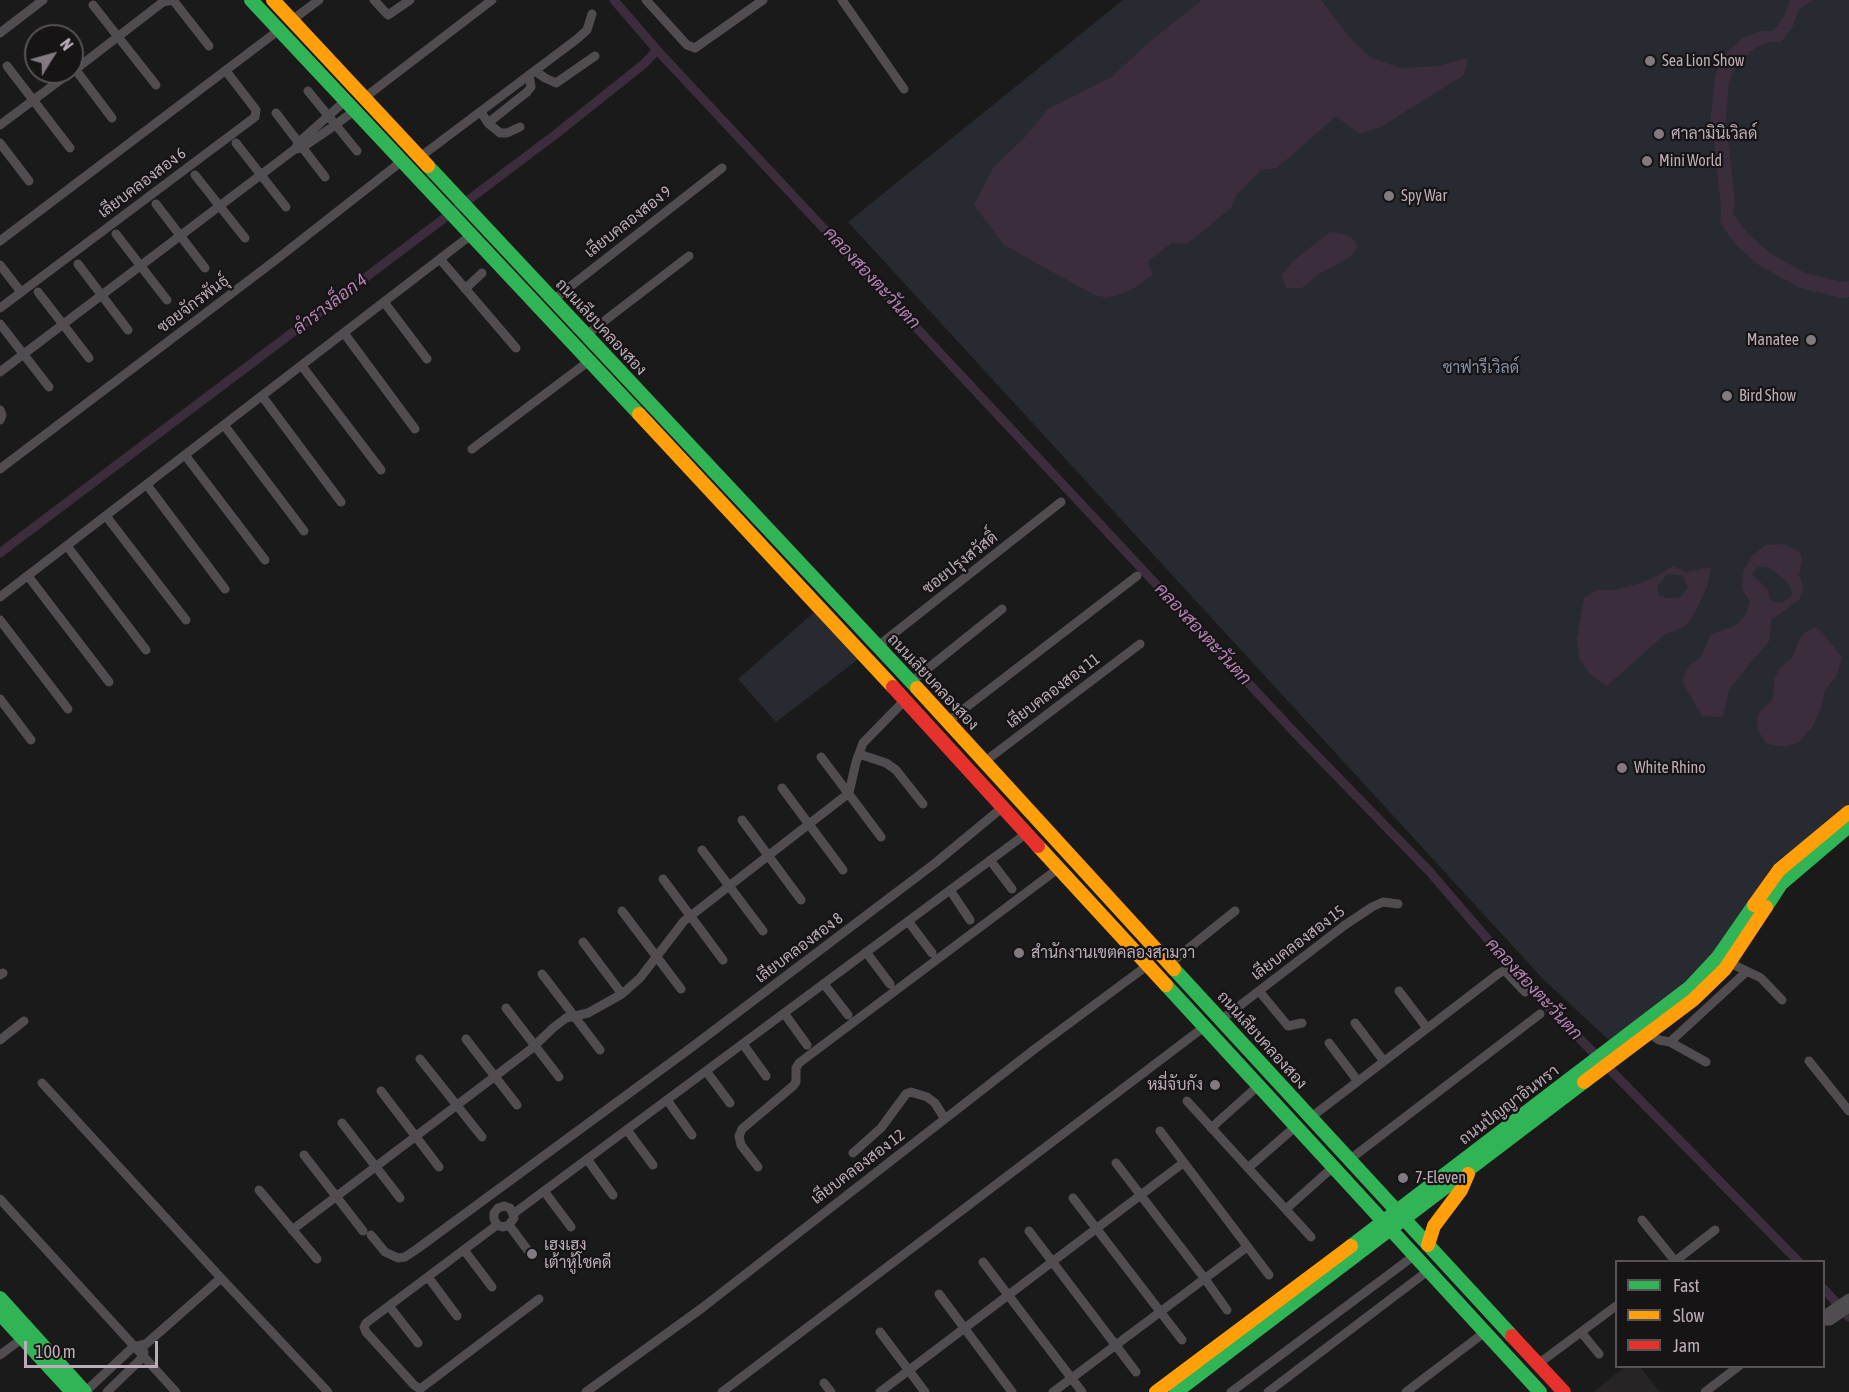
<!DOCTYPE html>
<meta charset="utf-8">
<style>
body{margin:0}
#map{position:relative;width:1849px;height:1392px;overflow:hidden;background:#1a1a1a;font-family:"Asap Condensed",sans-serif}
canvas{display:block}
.legend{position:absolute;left:1615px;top:1260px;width:210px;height:108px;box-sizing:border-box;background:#161415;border:2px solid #585156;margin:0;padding:8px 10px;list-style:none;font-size:18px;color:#bbacb8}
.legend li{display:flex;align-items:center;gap:12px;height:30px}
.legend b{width:30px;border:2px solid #585156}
.north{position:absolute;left:24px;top:24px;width:60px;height:60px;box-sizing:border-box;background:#161415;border:2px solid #585156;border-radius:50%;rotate:53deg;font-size:16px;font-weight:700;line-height:24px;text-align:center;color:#bbacb8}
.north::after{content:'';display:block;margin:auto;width:21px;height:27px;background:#837981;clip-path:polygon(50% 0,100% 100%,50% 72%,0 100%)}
.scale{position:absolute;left:24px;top:1341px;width:134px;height:27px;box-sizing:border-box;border:3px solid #bbacb8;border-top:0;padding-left:8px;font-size:18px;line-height:21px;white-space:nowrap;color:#bbacb8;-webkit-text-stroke:4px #161415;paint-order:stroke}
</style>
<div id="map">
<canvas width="1849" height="1392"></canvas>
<ul class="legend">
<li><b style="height:8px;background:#30b455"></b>Fast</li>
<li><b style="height:8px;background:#ff9f0a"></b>Slow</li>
<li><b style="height:8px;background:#e5322d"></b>Jam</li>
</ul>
<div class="north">N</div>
<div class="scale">100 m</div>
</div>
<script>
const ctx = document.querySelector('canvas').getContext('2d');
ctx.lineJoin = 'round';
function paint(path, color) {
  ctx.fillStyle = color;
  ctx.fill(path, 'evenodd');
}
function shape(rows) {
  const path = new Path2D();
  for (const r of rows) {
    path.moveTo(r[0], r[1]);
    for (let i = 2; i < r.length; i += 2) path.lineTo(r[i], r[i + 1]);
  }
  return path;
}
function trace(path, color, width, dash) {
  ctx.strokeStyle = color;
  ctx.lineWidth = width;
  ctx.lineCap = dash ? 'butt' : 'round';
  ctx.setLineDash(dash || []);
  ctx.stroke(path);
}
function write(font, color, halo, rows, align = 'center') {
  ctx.font = font + ' "Asap Condensed",Sarabun,sans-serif';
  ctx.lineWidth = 4.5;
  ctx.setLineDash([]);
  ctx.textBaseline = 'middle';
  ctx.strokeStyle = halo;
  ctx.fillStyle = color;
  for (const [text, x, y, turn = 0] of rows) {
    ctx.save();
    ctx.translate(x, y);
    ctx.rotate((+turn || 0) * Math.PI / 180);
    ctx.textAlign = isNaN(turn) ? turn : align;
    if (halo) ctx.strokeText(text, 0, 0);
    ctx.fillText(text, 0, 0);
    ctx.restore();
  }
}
const built = shape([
 [1626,1366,1640,1367,1660,1392,1593,1392]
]);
const green = shape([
 [1123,0,1849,0,1849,807,1773,865,1705,965,1690,982,1609,1040,1544,980,848,222],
 [820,607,864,655,776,722,738,679]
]);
const water = shape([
 [1202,0,1321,0,1350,38,1371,58,1401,68,1438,66,1468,58,1464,75,1381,127,1360,134,1336,116,1277,168,1261,170,1235,197,1231,208,1187,244,1172,243,1148,261,1152,275,1130,291,1107,298,1092,294,1004,245,974,205,993,168,1025,137,1049,108,1112,77,1147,44],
 [1790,0,1814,0,1799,9,1792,28,1781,42,1770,42,1755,48,1737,63,1729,82,1725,126,1729,147,1735,202,1733,214,1749,235,1770,253,1805,273,1843,282,1849,281,1849,297,1842,298,1800,288,1760,266,1737,246,1720,223,1721,209,1715,148,1710,125,1715,76,1724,55,1743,38,1761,31,1773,31,1784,16],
 [1330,232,1344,234,1352,238,1358,247,1349,258,1320,273,1302,288,1286,288,1282,275,1292,262],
 [1784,544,1800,552,1802,562,1799,575,1804,589,1799,600,1771,620,1770,640,1729,689,1723,717,1702,716,1682,681,1689,665,1701,657,1711,634,1737,625,1746,614,1750,601,1742,589,1743,571,1753,555,1766,545],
 [1758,567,1768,567,1779,575,1789,584,1792,595,1782,603,1770,601,1768,590,1752,574],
 [1673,566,1686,572,1711,567,1707,587,1698,607,1686,626,1664,635,1607,686,1590,674,1579,658,1577,640,1584,598,1596,590,1615,590,1637,584,1653,578],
 [1667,574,1682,575,1688,587,1681,597,1668,598,1658,595,1658,586],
 [1816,627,1823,633,1842,658,1837,675,1825,690,1822,705,1813,726,1799,742,1786,747,1767,744,1757,729,1758,714,1773,699,1774,679,1780,668,1793,657,1798,642,1805,632]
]);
const canal = shape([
 [614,0,657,50,1296,734,1429,871,1528,986,1799,1262],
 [0,553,556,134,645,63,657,50],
 [1824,1289,1849,1317]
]);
const street = shape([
 [173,0,209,46],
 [374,0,388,15,410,0],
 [646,0,687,45,695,48,763,0],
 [842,0,904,89],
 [93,5,156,85],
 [292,20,319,0],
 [0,33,43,0],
 [72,65,112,118],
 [7,66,70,148],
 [535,71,545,78,556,83,595,56],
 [72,72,163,2,173,0],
 [308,91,357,151],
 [364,98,492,0],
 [481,112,488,123,527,92,531,87,529,75],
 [276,113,325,177],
 [488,123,500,133,507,133,520,127],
 [0,125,71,72],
 [0,143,29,181],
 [236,143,286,207],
 [297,149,303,147,331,128,354,111],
 [420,157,577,39,587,30,592,14],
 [195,175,245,238],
 [156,204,205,268],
 [116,234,167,300],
 [0,241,279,30],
 [440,259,516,348],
 [78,264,128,330],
 [0,265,21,292],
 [465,289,482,273],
 [38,292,89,358],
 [553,300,722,168],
 [384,302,427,359],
 [0,308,255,117,256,110,226,71],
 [0,324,49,387],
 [344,333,415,429],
 [586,335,689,256],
 [302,366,381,470],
 [0,372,295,149,299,142,345,101],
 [262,396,341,502],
 [0,410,2,415,0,420],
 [224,425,304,531],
 [472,449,589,361],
 [185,455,265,560],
 [0,469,277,259,402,161],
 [147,485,225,589],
 [106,516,186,620],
 [67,546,146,650],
 [28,576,109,682],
 [0,597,471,235],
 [0,620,68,709],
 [878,646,1061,502],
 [911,682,1002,609],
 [0,699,31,740],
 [947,722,1137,576],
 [859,754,886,763,896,770,923,804],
 [821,757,881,837],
 [984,762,1140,644],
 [782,788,843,870],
 [742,820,801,900],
 [702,850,763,931],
 [990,860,1012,889],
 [663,879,723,960],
 [950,890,970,920],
 [622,911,681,989],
 [908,921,932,953],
 [583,942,622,994],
 [866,952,890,984],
 [1730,963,1761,978,1782,1000],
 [1169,964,1235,911],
 [542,974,600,1050],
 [0,975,3,973],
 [824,984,848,1015],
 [1259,991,1288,1026,1302,1023],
 [1399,991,1427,1028],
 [506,1008,559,1077],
 [784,1013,807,1045],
 [1221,1020,1345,925,1372,907,1383,902,1398,904],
 [1355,1023,1383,1060],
 [1649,1033,1659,1040,1670,1042,1706,1062],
 [466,1039,517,1105],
 [0,1040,24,1021],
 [1670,1042,1746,972],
 [1329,1043,1357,1080],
 [743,1044,766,1076],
 [420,1059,482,1137],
 [1809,1061,1849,1111],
 [706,1071,730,1103],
 [42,1083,221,1278,328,1392],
 [381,1091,439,1167],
 [667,1100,692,1135],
 [1187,1101,1311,1237],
 [1310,1118,1498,974,1503,971,1506,972,1525,992],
 [342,1123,400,1198],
 [1211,1128,1258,1086],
 [627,1130,653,1165],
 [1160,1131,1269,1275],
 [853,1153,881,1128,906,1094,911,1092,927,1097,935,1103,945,1119],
 [304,1155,363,1231],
 [587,1159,613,1195],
 [1349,1160,1540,1014],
 [1116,1163,1205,1279,1227,1310],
 [758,1167,741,1145,739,1136,742,1129,793,1086,796,1082,796,1068,799,1063,1059,868],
 [1248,1168,1295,1127],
 [259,1190,317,1259],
 [544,1191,571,1227],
 [1073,1198,1182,1340],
 [0,1199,176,1392],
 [1286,1209,1332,1168],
 [513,1214,510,1208,504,1206,498,1208,494,1213,494,1219,497,1225,503,1227,509,1225,514,1218,513,1214,1027,833],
 [1642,1220,1675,1261],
 [497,1225,366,1323,364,1327,366,1332,414,1385,420,1389,539,1299],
 [509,1225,532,1256],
 [292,1230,531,1049,553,1028,566,1018,588,1013,622,994,640,978,684,921,849,793,856,762,863,743,905,700],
 [1029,1231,1136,1372],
 [371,1235,385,1252,398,1258,405,1257,417,1249,692,1047,934,864,1003,807],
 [464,1250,492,1287],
 [983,1262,1082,1392],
 [1674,1262,1715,1230],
 [428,1277,457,1316],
 [939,1294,1012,1392],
 [389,1306,418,1343],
 [1824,1315,1849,1298],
 [1824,1321,1830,1321,1849,1308],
 [880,1332,925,1392],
 [1581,1332,1599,1354],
 [0,1355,27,1335],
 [1538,1364,1616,1306],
 [824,1383,831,1392],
 [85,1392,133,1347,146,1344,221,1278],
 [107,1392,143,1357,144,1352],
 [586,1392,702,1308,1036,1048,1148,965],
 [722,1392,1204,1027],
 [880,1392,1183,1163],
 [1053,1392,1247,1247],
 [1231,1392,1415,1255],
 [1268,1392,1429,1270],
 [1406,1392,1485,1332],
 [1705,1392,1739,1366]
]);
const fast = shape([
 [251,0,639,414],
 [428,166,917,688],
 [1766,907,1781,884,1849,826],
 [1174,969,1512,1336],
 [1166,985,1540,1392],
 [1351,1246,1690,987,1718,957,1754,905],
 [0,1298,85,1392],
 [0,1314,72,1392],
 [1176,1392,1584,1082]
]);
const slow = shape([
 [273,0,428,166],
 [639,414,893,687],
 [917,688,1174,969],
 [1038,846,1166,985],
 [1754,905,1779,870,1849,812],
 [1584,1082,1693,1000,1725,969,1766,907],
 [1428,1245,1434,1226,1461,1190,1468,1174],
 [1156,1392,1351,1246]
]);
const jam = shape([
 [893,687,1038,846],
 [1512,1336,1564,1392]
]);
const markers = [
 [1650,61,6,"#837981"],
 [1659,134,6,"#837981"],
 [1647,161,6,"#837981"],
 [1389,196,6,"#837981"],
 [1811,340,6,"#837981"],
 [1727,396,6,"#837981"],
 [1622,768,6,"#837981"],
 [1019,953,6,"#837981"],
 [1215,1085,6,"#837981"],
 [1403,1178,6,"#837981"],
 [532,1254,6,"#837981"]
];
const poiNames = [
 ["Sea Lion Show",1662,61],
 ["ศาลามินิเวิลด์",1671,134],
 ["Mini World",1659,161],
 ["Spy War",1401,196],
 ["Manatee",1799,340,"right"],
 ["Bird Show",1739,396],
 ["White Rhino",1634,768],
 ["สำนักงานเขตคลองสามวา",1031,953],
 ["หมี่จับกัง",1203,1085,"right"],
 ["7-Eleven",1415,1178],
 ["เฮงเฮง",544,1245],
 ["เต้าหู้โชคดี",544,1263]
];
const streetNames = [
 ["เลียบคลองสอง 6",142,183,-37],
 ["เลียบคลองสอง 9",628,222,-38],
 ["ซอยจักรพันธุ์",193,304,-37],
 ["ถนนเลียบคลองสอง",601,327,47],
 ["ซอยปรุงสวัสดิ์",960,563,-38],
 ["ถนนเลียบคลองสอง",933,682,47],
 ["เลียบคลองสอง 11",1053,691,-37],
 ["เลียบคลองสอง 15",1298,943,-37],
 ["เลียบคลองสอง 8",799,948,-37],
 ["ถนนเลียบคลองสอง",1262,1040,48],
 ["ถนนปัญญาอินทรา",1509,1105,-37],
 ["เลียบคลองสอง 12",858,1167,-37]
];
const parkNames = [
 ["ซาฟารีเวิลด์",1481,368]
];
const waterNames = [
 ["คลองสองตะวันตก",872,278,47],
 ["ลำรางล็อก 4",330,304,-37],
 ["คลองสองตะวันตก",1203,634,47],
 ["คลองสองตะวันตก",1534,989,47]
];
paint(built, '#262425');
paint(green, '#272a30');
paint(water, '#3c2d3d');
trace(canal, '#3c2d3d', 9);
trace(street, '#504c4f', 9);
trace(fast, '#30b455', 14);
trace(slow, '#ff9f0a', 14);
trace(jam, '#e5322d', 14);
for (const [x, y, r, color] of markers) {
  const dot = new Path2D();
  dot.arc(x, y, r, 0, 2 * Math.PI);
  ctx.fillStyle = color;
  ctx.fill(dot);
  trace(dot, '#161415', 2);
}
write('16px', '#bbacb8', '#161415', poiNames, 'left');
write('16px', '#bbacb8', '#161415', streetNames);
write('16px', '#8391a6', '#161415', parkNames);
write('italic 18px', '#b583b5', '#161415', waterNames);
</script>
